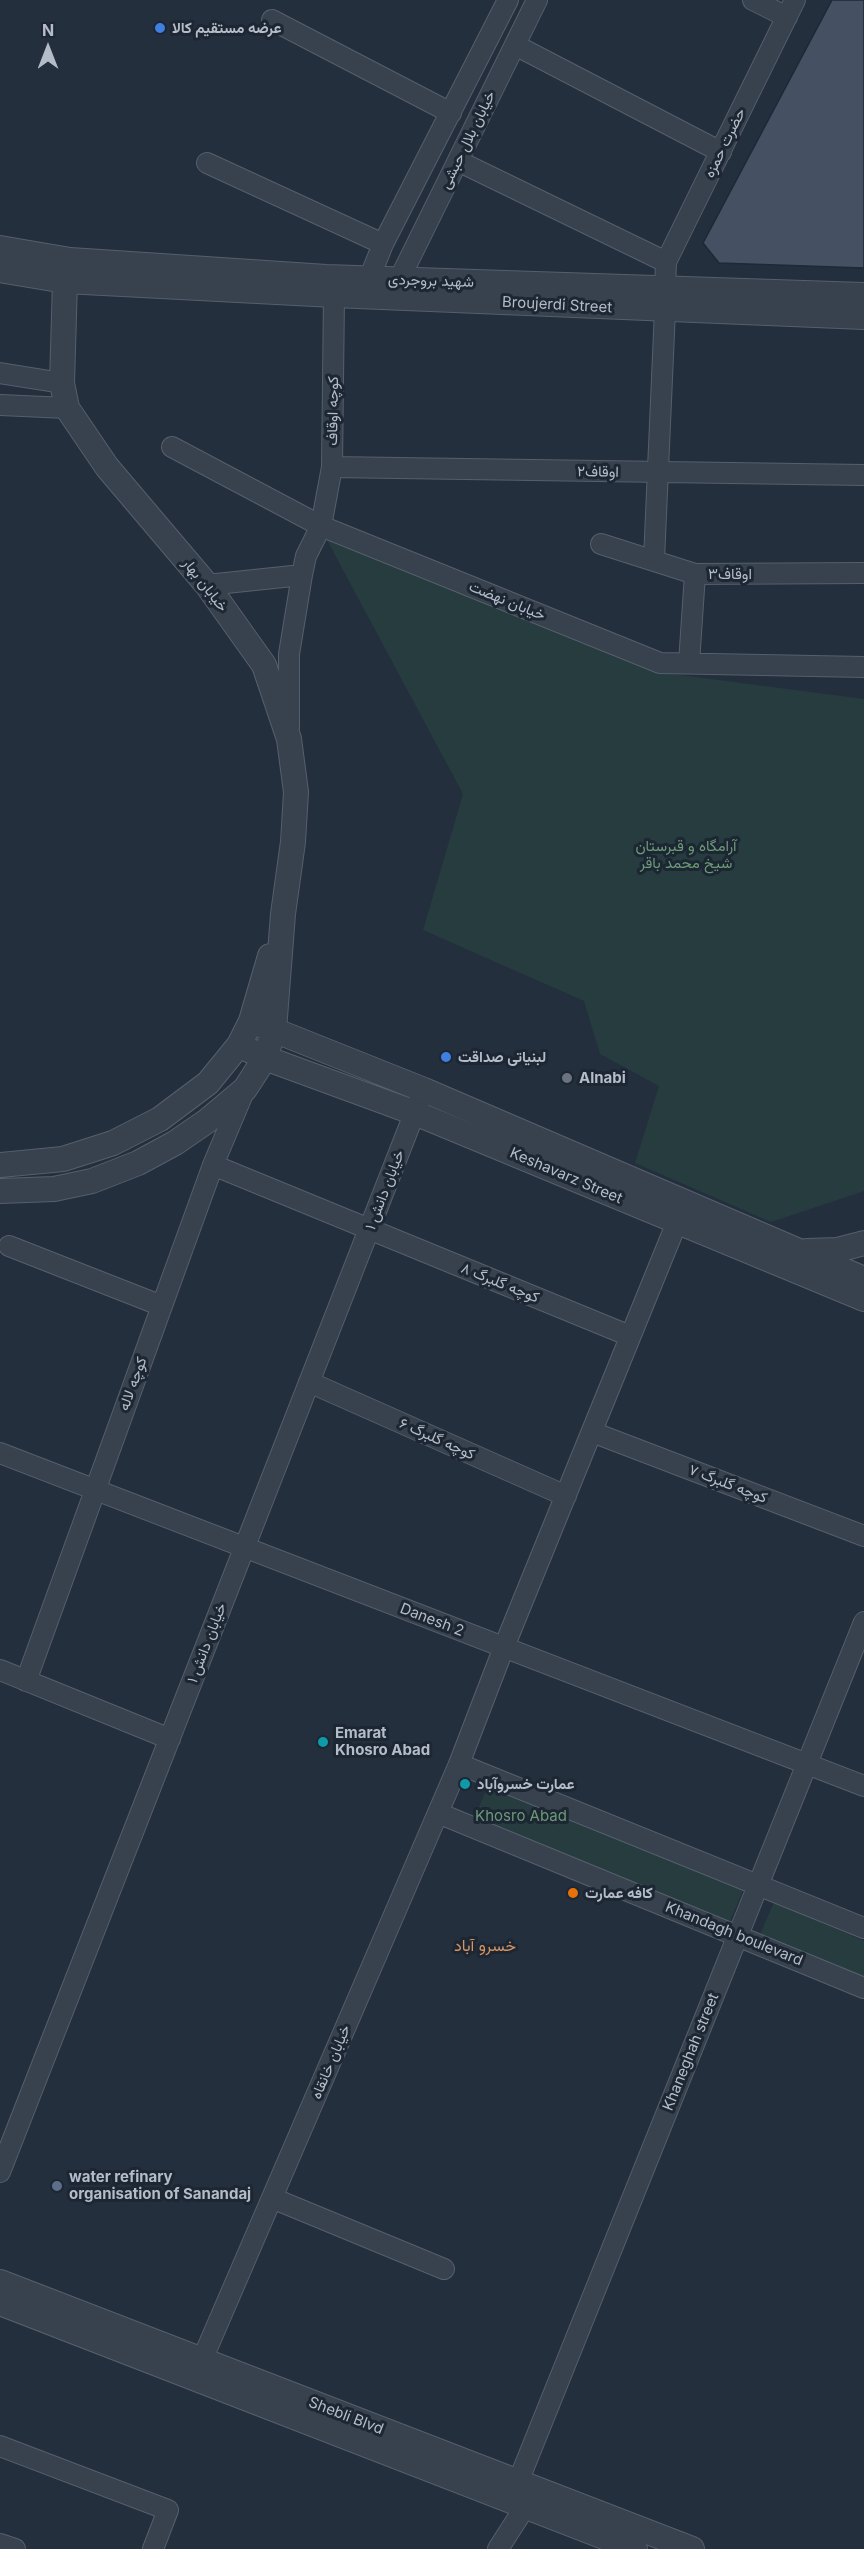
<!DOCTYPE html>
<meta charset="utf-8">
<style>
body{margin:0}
#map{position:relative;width:864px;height:2549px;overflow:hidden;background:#242f3e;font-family:Inter,sans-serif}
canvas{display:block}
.north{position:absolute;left:18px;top:18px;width:60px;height:60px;-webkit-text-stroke:4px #1d2633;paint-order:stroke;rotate:0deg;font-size:16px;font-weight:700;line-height:24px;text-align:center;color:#b4bcc9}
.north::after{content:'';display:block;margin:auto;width:21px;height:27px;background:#b4bcc9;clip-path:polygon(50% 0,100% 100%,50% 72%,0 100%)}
</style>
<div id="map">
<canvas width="864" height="2549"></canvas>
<div class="north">N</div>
</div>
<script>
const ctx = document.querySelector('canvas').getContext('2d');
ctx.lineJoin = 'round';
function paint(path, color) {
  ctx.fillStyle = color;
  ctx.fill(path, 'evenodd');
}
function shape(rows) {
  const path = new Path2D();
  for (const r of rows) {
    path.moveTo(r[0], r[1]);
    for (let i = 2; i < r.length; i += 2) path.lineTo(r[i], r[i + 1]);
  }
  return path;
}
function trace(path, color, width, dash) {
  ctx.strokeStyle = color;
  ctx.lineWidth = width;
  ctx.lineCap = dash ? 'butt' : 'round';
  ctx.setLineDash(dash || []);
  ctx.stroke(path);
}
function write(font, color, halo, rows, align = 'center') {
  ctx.font = font + ' Inter,Vazirmatn,sans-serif';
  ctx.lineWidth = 6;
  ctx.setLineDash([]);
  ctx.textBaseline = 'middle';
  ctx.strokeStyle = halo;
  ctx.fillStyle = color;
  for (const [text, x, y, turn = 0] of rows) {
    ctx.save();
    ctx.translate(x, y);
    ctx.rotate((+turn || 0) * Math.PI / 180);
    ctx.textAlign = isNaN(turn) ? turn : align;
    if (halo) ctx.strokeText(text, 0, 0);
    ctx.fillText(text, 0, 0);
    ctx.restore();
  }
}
const green = shape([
 [327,540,657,672,864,699,864,1191,771,1222,635,1163,659,1086,600,1054,584,1001,423,930,463,794],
 [490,1781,744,1888,728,1926,474,1819],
 [774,1902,864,1941,864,1985,758,1939]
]);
const building = shape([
 [832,0,864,0,864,268,719,263,703,243,832,0]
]);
const minor = shape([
 [753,0,787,17],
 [272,20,451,113],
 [515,45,721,152],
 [458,161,666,262],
 [207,163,383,244],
 [369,279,383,244,508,0],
 [399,280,537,0],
 [665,289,666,262,795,0],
 [0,373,62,383],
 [0,405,67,408],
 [172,447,321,526,660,663,864,667],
 [332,467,864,475],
 [601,544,695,574,864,573],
 [654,560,665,310],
 [207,585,302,575],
 [689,663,695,574],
 [289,727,289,654,302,575,306,556,321,526,332,467,334,295],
 [213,1165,630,1336],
 [9,1246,162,1306],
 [309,1382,566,1496],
 [592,1432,864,1536],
 [0,1453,864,1786],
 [0,1670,170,1739],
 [26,1681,213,1165,245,1089],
 [459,1764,864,1928],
 [438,1813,864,1988],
 [0,2172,420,1099],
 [272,2198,444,2269],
 [202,2360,459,1764,504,1647,677,1222],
 [0,2446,168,2510,153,2549],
 [518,2482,864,1622],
 [0,2544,15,2549],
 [498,2549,525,2507]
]);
const tertiary = shape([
 [0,248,70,260,326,277,864,295],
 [0,270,65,281,334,295,864,317],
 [251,1021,424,1090,864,1279],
 [239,1045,265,1058,415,1113,864,1299],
 [0,1165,63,1159,113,1143,160,1119,208,1083,239,1045,251,1021,270,956],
 [0,1191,54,1189,92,1181,138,1163,175,1143,207,1121,245,1089,265,1058,274,1030,283,914,293,842,296,792,289,739,264,665,207,585,107,467,67,408,62,383,65,281,70,260],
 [807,1251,837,1250,864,1243],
 [0,2282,692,2549],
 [0,2303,635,2549]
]);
const markers = [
 [160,28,6,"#3f7fe0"],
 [446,1057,6,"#3f7fe0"],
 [567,1078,6,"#6b7280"],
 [323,1742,6,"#0f9aa8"],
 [465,1784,6,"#0f9aa8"],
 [573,1893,6,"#e8710a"],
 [57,2186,6,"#5c6f8a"]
];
const poiNames = [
 ["عرضه مستقیم کالا",172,28],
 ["لبنیاتی ‌صداقت",458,1057],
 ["Alnabi",579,1078],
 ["Emarat",335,1733],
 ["Khosro Abad",335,1750],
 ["عمارت خسروآباد",477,1784],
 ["کافه عمارت",585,1893],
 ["water refinary",69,2177],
 ["organisation of Sanandaj",69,2194]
];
const streetNames = [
 ["خیابان بلال حبشی",468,140,-64],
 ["حضرت حمزه",725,143,-64],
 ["شهید بروجردی",431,281,2],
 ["Broujerdi Street",557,305,3],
 ["کوچه اوقاف",333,411,-89],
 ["اوقاف۲",598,472,1],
 ["اوقاف۳",730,574],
 ["خیابان بهار",205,585,52],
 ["خیابان نهضت",507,601,22],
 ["Keshavarz Street",566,1176,23],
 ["خیابان دانش ۱",385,1190,-69],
 ["کوچه گلبرگ ۸",500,1283,22],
 ["کوچه لاله",133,1384,-70],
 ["کوچه گلبرگ ۶",437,1439,24],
 ["کوچه گلبرگ ۷",728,1484,21],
 ["Danesh 2",432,1620,21],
 ["خیابان دانش ۱",207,1643,-69],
 ["Khandagh boulevard",734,1934,22],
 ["Khaneghah street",691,2052,-68],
 ["خیابان خانقاه",331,2062,-67],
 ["Shebli Blvd",346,2416,21]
];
const parkNames = [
 ["آرامگاه و قبرستان",686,846],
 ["شیخ محمد باقر",686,863],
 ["Khosro Abad",521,1816]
];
const neighbourhoodNames = [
 ["خسرو آباد",485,1946]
];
paint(green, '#263c3f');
paint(building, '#455162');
trace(building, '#1f2835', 1.5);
trace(minor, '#565f6c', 22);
trace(tertiary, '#565f6c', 26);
trace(minor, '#38414e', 20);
trace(tertiary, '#38414e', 24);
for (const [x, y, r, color] of markers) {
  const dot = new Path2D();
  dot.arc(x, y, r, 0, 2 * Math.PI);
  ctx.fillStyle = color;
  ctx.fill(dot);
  trace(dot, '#1d2633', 2);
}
write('bold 15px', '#b4bcc9', '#1d2633', poiNames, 'left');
write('15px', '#b4bcc9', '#1d2633', streetNames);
write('15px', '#6b9a76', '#1d2633', parkNames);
write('16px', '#d59563', '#1d2633', neighbourhoodNames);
</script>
